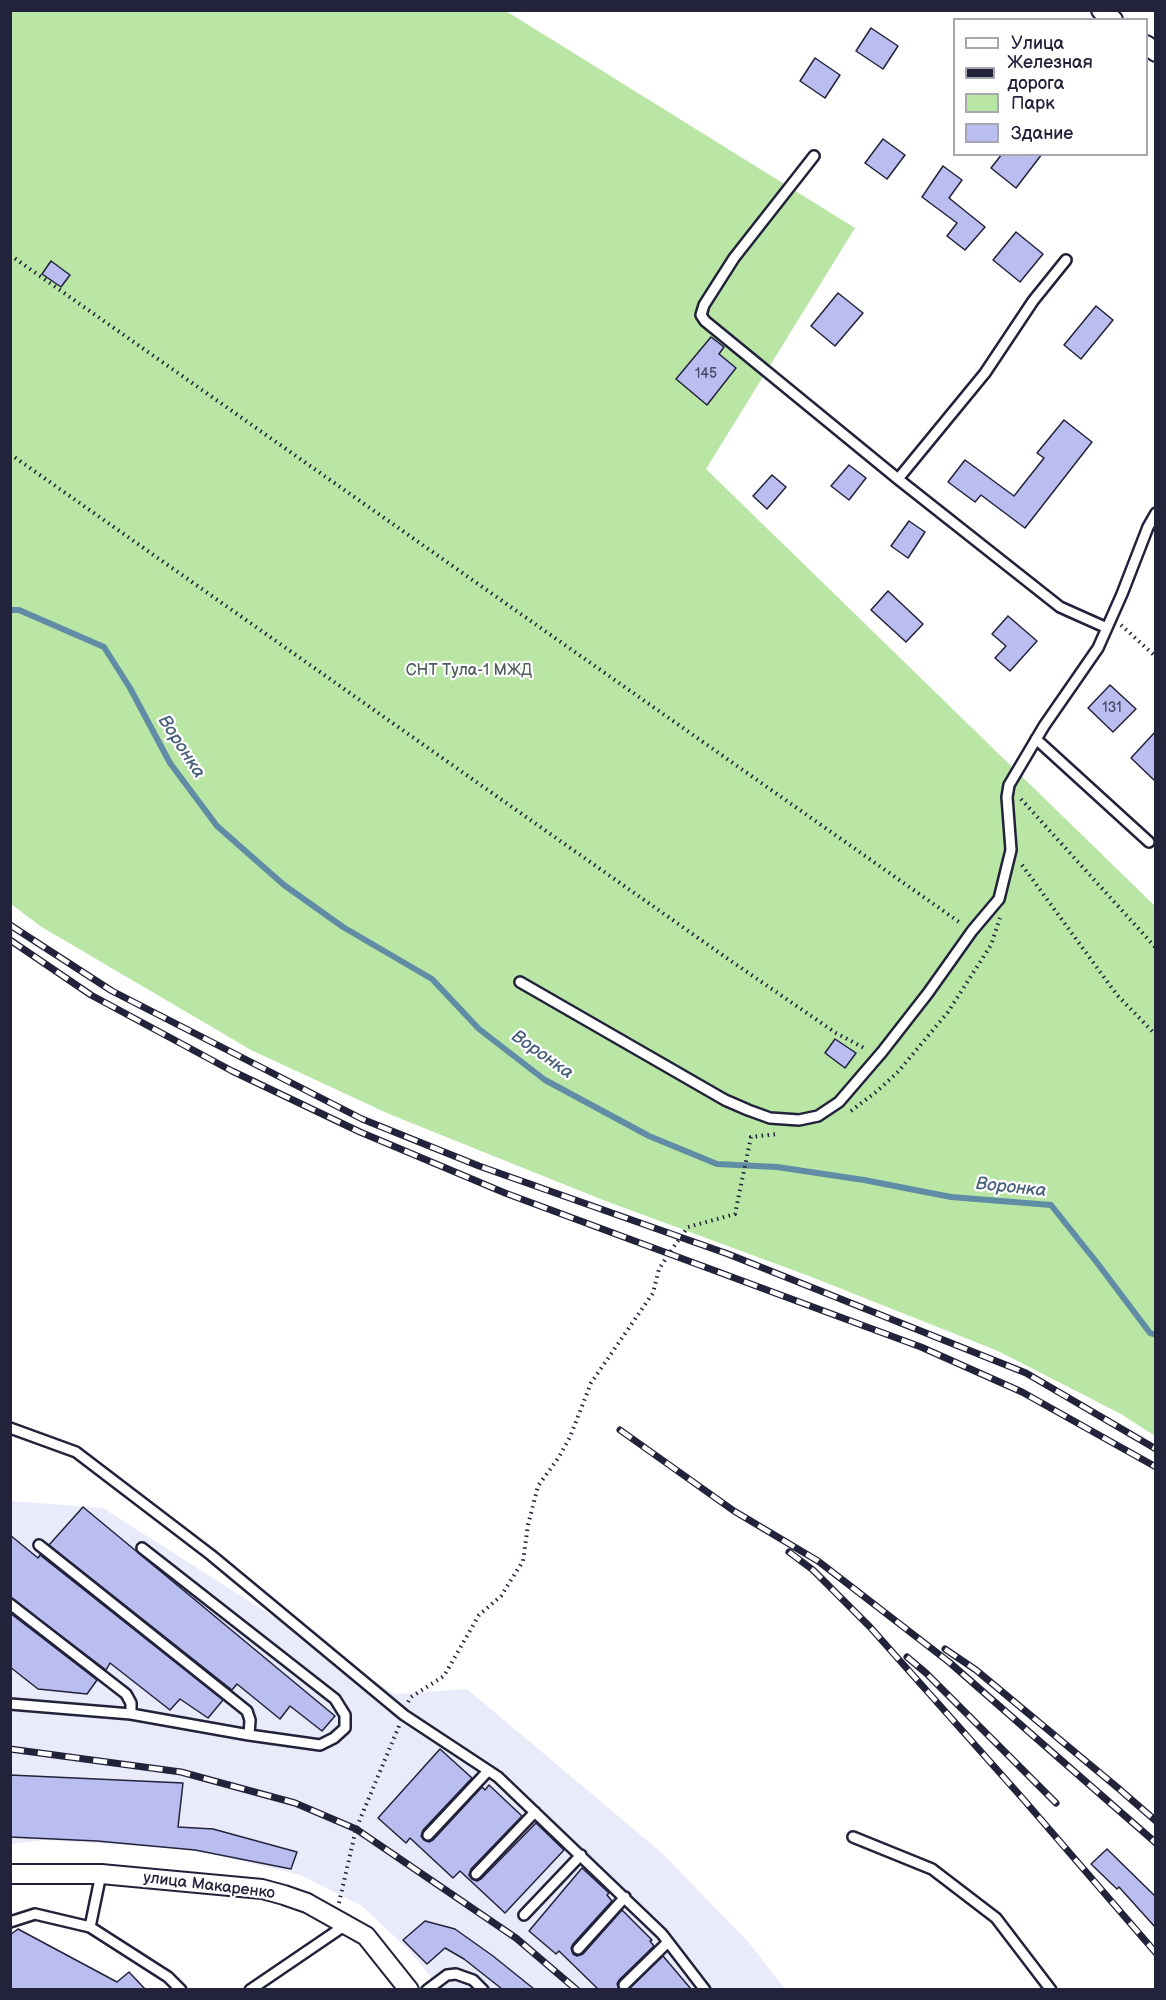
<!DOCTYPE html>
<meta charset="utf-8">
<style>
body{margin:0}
#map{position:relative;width:1166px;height:2000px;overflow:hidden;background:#fff;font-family:"Balsamiq Sans",sans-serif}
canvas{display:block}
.frame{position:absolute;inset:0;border:12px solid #22223b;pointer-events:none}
.legend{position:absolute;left:953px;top:18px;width:195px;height:138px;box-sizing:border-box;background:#fff;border:2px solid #a7a7b1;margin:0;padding:8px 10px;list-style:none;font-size:18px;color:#22223b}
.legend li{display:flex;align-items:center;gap:12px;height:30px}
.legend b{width:30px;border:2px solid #a7a7b1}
</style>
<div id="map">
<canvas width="1166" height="2000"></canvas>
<div class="frame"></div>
<ul class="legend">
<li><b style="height:8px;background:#fff"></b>Улица</li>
<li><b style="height:8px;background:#22223b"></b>Железная дорога</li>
<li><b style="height:16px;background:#b9e6a5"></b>Парк</li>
<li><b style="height:16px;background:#babdef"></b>Здание</li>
</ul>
</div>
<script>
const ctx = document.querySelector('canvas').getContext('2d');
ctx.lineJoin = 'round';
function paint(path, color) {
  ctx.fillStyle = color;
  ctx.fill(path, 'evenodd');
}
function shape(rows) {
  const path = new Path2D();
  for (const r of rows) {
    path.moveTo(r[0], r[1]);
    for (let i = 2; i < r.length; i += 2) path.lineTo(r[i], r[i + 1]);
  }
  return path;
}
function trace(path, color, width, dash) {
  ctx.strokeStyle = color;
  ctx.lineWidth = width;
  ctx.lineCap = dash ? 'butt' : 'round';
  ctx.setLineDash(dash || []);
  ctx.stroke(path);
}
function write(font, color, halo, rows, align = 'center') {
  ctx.font = font + ' "Balsamiq Sans",sans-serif';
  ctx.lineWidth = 4.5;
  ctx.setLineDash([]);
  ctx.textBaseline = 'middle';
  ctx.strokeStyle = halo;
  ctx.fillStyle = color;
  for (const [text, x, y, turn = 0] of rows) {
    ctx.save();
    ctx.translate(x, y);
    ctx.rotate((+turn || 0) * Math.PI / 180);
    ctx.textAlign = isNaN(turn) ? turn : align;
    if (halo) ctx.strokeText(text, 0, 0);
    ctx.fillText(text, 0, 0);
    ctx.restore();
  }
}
const built = shape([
 [10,1501,103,1508,395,1694,467,1689,662,1853,750,1944,785,1989,440,1989,411,1952,362,1906,300,1875,191,1849,44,1840,11,1844]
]);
const green = shape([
 [11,11,506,11,855,228,706,469,1155,906,1155,1436,1121,1414,998,1351,809,1276,603,1200,389,1114,251,1050,40,926,11,904]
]);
const stream = shape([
 [10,610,19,610,104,647,130,688,170,763,217,826,284,885,343,927,432,979,479,1029,545,1080,649,1136,717,1164,777,1167,864,1180,951,1197,1051,1205,1098,1264,1150,1333,1156,1335]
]);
const building = shape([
 [871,28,898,46,883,69,856,51,871,28],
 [815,58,840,75,825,98,800,81,815,58],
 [883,139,905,155,887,179,865,163,883,139],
 [1002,154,1042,154,1016,188,991,168,1002,154],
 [943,166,962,180,949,198,985,227,965,250,947,236,957,223,922,197,943,166],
 [1016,232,1043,254,1020,282,993,260,1016,232],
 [51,261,70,275,61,287,42,274,51,261],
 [838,293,863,313,835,346,811,326,838,293],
 [1096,306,1113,320,1081,359,1064,345,1096,306],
 [711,337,724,347,719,354,736,368,707,405,676,379,711,337],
 [1064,420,1092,442,1025,528,981,495,975,502,948,482,965,460,1014,496,1044,458,1037,453,1064,420],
 [849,465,866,478,849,500,831,486,849,465],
 [772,475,786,487,767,509,753,496,772,475],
 [909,521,925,532,908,558,891,546,909,521],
 [888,591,923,624,906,642,871,610,888,591],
 [1008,616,1037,641,1010,671,995,658,1006,646,992,634,1008,616],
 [1110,685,1136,709,1113,732,1088,708,1110,685],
 [1155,732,1155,781,1131,758,1155,732],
 [835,1039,856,1053,845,1068,825,1053,835,1039],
 [83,1507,335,1716,322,1731,290,1706,280,1719,237,1684,232,1690,49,1545,83,1507],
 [10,1535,38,1558,40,1555,223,1700,208,1718,180,1699,170,1710,110,1663,106,1670,10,1597,10,1535],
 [10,1613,97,1680,87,1694,38,1689,10,1667,10,1613],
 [440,1749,472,1778,423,1830,421,1836,424,1840,429,1842,433,1840,482,1787,485,1790,489,1785,522,1816,471,1869,469,1875,472,1879,477,1881,481,1879,536,1823,564,1850,505,1913,460,1871,453,1878,410,1838,406,1843,378,1818,440,1749],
 [10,1775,183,1783,178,1827,213,1829,297,1852,291,1869,195,1850,97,1841,10,1837,10,1775],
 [1107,1849,1155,1896,1155,1927,1119,1887,1117,1889,1091,1864,1107,1849],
 [582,1868,609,1893,607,1895,612,1901,573,1944,571,1948,573,1954,577,1956,583,1954,622,1910,652,1940,650,1941,654,1946,619,1980,617,1984,619,1989,598,1989,559,1951,556,1954,529,1931,582,1868],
 [425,1921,455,1929,493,1956,534,1989,502,1989,464,1959,445,1948,427,1964,403,1940,425,1921],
 [18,1929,117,1982,129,1972,145,1989,10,1989,10,1935,18,1929],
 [663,1956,691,1989,629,1989,663,1956]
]);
const path = shape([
 [10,255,962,924],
 [10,454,731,961,836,1033,866,1049],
 [1121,625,1156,657],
 [1021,799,1156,948],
 [1022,865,1117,995,1156,1035],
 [851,1111,876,1092,897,1073,948,1012,991,945,1000,918],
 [408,1702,411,1697,444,1676,479,1615,501,1596,523,1561,528,1525,538,1486,559,1457,570,1437,591,1383,653,1293,659,1269,675,1245,688,1227,735,1214,751,1137,777,1134],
 [339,1903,356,1829,399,1726]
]);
const service = shape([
 [814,156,734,258,704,305,701,315,705,321,898,479,1060,607,1107,628],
 [898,479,985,373,1033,301,1066,260],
 [1036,739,1149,842],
 [520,982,725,1100,748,1110,770,1118,799,1120,818,1116,839,1102,882,1052,928,993,972,931,999,899,1011,850,1007,797,1009,785,1044,726,1098,648,1122,594,1148,527,1156,513],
 [10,1428,76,1452,211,1555,404,1715,498,1777,662,1934,705,1990],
 [39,1545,247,1711,250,1720,249,1735],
 [10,1604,126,1694,131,1703,131,1714],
 [10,1704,131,1714,249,1735,320,1745,334,1738,345,1728,345,1715,335,1699,142,1548],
 [428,1835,488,1771],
 [853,1837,932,1869,996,1918,1051,1990],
 [476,1874,535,1812],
 [524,1915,581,1855],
 [10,1922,35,1914,90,1927,168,1977,181,1990],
 [90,1927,101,1874],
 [578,1949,625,1897],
 [624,1985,668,1942],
 [250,1990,347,1924],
 [427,1990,447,1975,456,1974,473,1980,483,1990]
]);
const minor = shape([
 [1101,10,1113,20],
 [1146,45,1156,52],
 [10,1874,101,1874,262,1889,284,1895,307,1903,366,1936,409,1990]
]);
const rail = shape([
 [10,925,112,991,362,1119,479,1166,728,1254,1026,1373,1156,1449],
 [10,940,91,995,232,1071,360,1132,505,1193,921,1347,1022,1392,1156,1467],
 [620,1430,734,1511,818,1561,949,1662,1156,1843],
 [789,1552,813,1570,870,1627,1024,1800,1156,1953],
 [945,1649,976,1670,1118,1788,1156,1821],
 [907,1657,926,1673,1056,1803],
 [10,1749,181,1772,295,1803,356,1829,516,1938,577,1990]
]);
const numberNames = [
 ["145",706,374],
 ["131",1112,708]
];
const parkNames = [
 ["СНТ Тула-1 МЖД",469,671]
];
const streetNames = [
 ["улица Макаренко",209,1886,7]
];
const waterNames = [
 ["Воронка",181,747,57],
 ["Воронка",542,1055,35],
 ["Воронка",1011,1188,6]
];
paint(built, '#eaebfa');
paint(green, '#b9e6a5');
trace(stream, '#618ca5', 6);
paint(building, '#babdef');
trace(building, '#22223b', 1.5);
trace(service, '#22223b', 14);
trace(minor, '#22223b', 22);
trace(path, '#22223b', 4, [1.5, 4.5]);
trace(service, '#fff', 9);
trace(minor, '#fff', 18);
trace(rail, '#22223b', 7);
trace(rail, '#fff', 4.5, [14]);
write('14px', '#484968', null, numberNames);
write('16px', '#4f5d5b', '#fff', parkNames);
write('16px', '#22223b', '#fff', streetNames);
write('italic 18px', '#476079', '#fff', waterNames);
</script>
